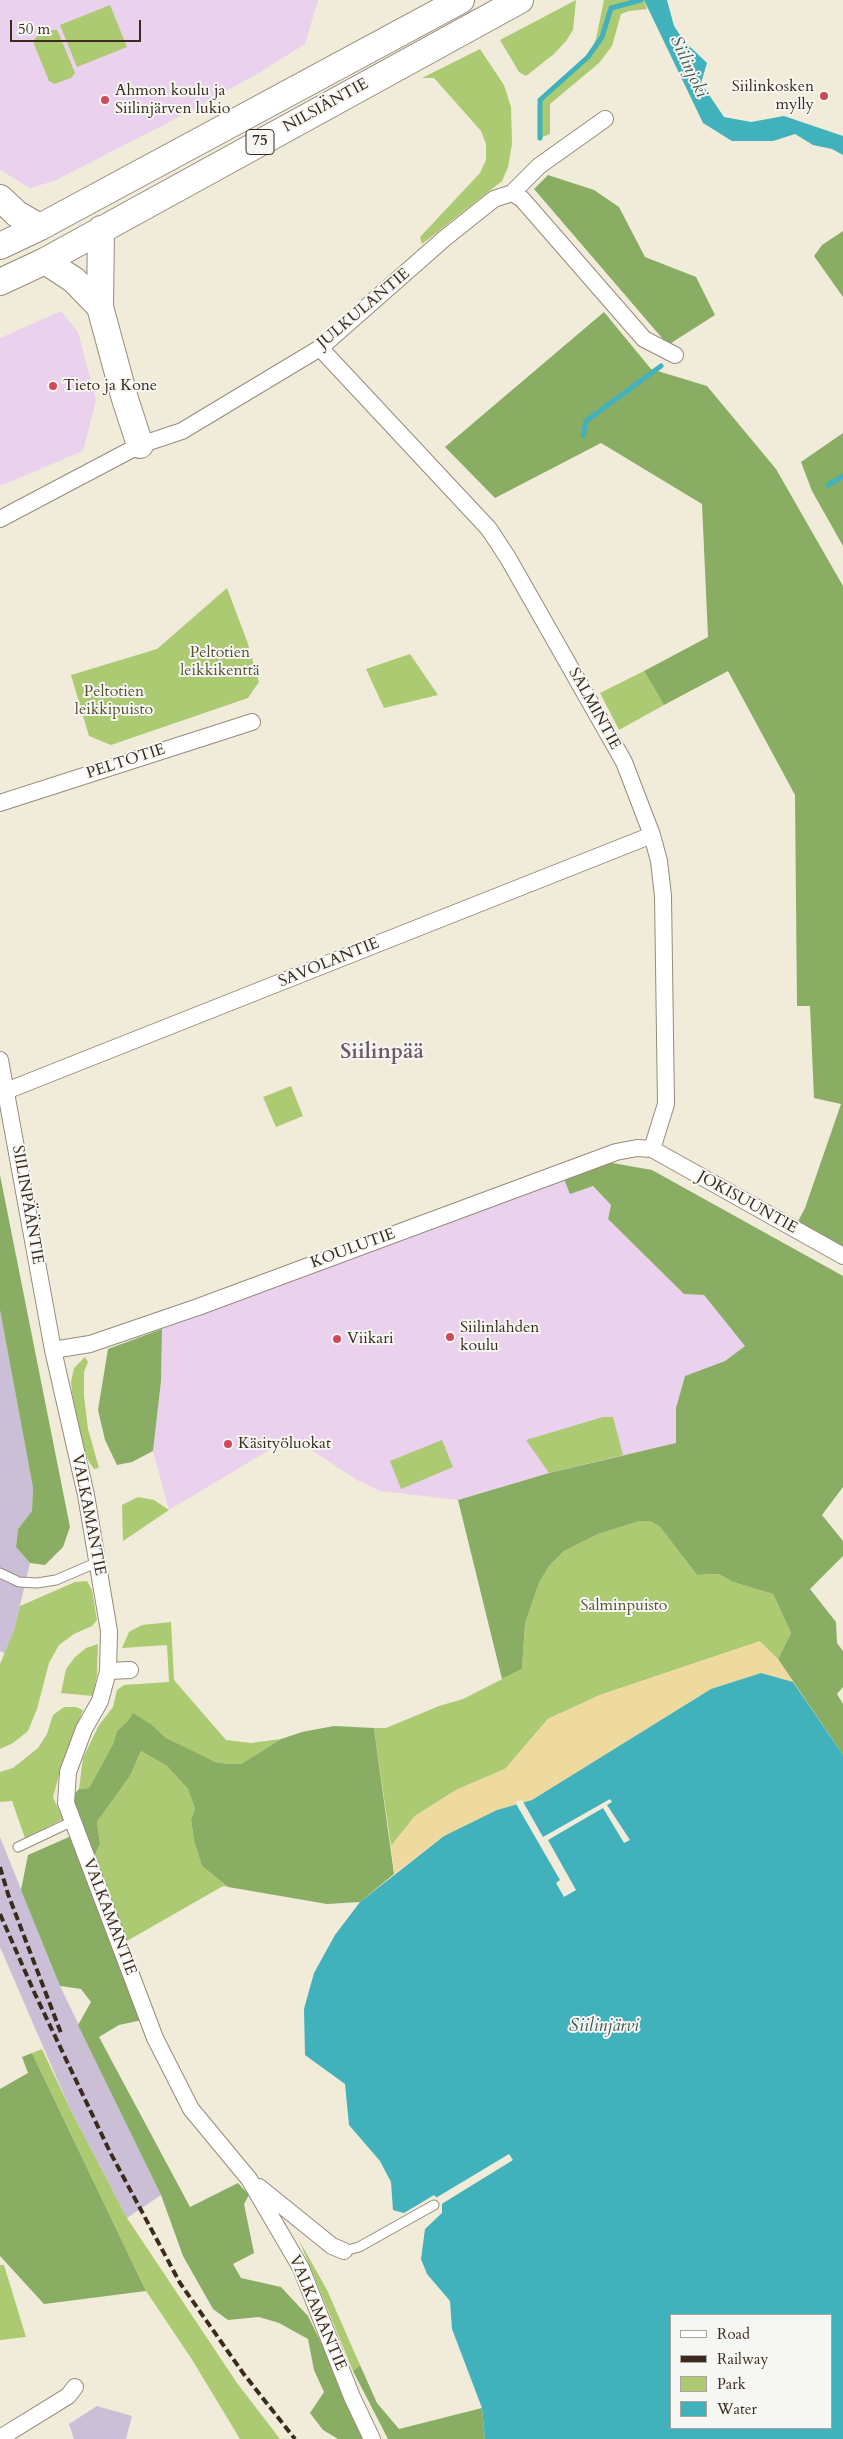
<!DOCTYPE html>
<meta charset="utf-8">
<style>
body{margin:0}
#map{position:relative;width:843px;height:2439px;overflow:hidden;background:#f0ecd9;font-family:Cardo,serif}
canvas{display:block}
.legend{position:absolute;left:670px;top:2314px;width:162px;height:115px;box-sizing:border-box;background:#f6f6f2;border:1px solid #aba49d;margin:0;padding:6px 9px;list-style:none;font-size:15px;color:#3b2a1e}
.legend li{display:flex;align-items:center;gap:10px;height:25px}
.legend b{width:25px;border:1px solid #aba49d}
.scale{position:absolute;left:10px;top:20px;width:131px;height:22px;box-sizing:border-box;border:2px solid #3b2a1e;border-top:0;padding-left:6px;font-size:15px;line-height:18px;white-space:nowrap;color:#3b2a1e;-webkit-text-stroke:4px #f6f6f2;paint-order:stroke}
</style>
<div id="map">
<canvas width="843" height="2439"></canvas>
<ul class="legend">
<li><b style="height:6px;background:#fff"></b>Road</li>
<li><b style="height:6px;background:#3b2a1e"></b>Railway</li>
<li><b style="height:14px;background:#acca71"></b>Park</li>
<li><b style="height:14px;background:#41b1bb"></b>Water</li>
</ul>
<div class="scale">50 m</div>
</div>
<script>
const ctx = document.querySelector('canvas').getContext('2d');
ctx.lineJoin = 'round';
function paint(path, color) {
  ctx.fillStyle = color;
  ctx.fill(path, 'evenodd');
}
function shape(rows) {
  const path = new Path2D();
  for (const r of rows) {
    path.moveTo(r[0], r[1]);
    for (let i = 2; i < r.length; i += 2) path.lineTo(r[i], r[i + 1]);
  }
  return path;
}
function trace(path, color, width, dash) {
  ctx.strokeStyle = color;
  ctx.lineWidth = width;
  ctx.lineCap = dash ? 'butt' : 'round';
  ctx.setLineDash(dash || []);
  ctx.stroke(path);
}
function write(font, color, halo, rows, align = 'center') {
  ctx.font = font + ' Cardo,serif';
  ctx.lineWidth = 4;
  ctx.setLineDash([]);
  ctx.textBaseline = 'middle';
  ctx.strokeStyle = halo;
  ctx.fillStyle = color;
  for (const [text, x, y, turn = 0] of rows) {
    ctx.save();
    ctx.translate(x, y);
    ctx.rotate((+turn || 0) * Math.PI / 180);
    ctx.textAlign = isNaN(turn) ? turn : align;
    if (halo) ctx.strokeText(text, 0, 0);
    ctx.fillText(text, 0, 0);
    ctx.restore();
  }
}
const built = shape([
 [0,0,318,0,305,44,259,73,160,127,54,181,30,188,0,170],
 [61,311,78,332,96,400,83,451,0,486,0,338],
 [564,1179,592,1186,611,1205,608,1219,684,1294,704,1295,746,1345,725,1361,685,1376,676,1408,677,1443,549,1473,458,1500,380,1491,357,1480,310,1449,286,1440,169,1510,153,1451,161,1381,162,1329]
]);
const industrial = shape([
 [0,1310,33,1488,32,1511,18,1529,16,1547,30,1563,14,1631,6,1654,0,1651],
 [0,1837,60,1986,161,2195,127,2218,70,2109,0,1947],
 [97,2406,132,2416,126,2439,74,2439,69,2424]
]);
const green = shape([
 [576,0,573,30,566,41,554,54,526,76,519,72,500,40],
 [604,0,644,0,647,9,629,11,621,14,612,46,599,63,550,104,550,134,540,138,540,100,588,57,596,39],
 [110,5,127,47,77,67,60,25],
 [52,30,57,30,59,34,75,73,71,78,54,84,49,81,34,44,34,40,38,35],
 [480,49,504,85,511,107,512,144,508,167,502,181,422,244,420,237,480,173,486,160,486,144,481,131,434,78,422,78],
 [227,588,247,641,259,682,248,698,111,745,89,736,71,675,157,649],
 [410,654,438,695,384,708,366,669],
 [644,671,664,705,619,730,600,693],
 [291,1086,303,1116,276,1127,263,1097],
 [85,1357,88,1362,84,1372,84,1396,88,1429,99,1468,94,1469,89,1462,76,1430,71,1382,74,1368],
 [603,1417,613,1417,623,1455,549,1473,526,1440],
 [442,1440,453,1467,401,1489,390,1461],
 [138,1497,154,1500,169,1510,123,1541,122,1505],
 [640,1521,650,1521,660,1527,697,1575,719,1574,733,1582,773,1594,791,1633,778,1659,749,1645,600,1695,548,1719,505,1769,456,1790,415,1816,391,1846,374,1728,386,1728,439,1706,463,1699,522,1669,525,1624,539,1583,549,1566,564,1551,598,1534],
 [87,1581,92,1590,97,1620,92,1626,74,1634,59,1645,49,1663,37,1709,28,1731,13,1743,0,1749,0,1664,14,1631,20,1606,75,1582],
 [171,1622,174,1680,226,1740,251,1743,281,1739,241,1764,228,1764,215,1762,200,1756,166,1738,152,1725,129,1721,117,1731,113,1744,89,1788,79,1789,83,1758,99,1725,113,1707,117,1690,124,1685,169,1682,167,1645,122,1648,129,1632,142,1625],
 [98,1644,97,1674,93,1696,61,1693,66,1669,75,1657,86,1648],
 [64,1707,76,1707,83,1710,62,1765,53,1797,63,1819,25,1838,12,1801,0,1802,0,1772,13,1768,38,1748,47,1734,53,1715],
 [141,1751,167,1766,188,1789,195,1809,191,1819,194,1841,202,1866,228,1887,223,1886,120,1945,90,1867,100,1844,97,1822,130,1776],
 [42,2049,70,2109,127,2218,237,2383,280,2439,240,2439,191,2358,146,2291,32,2053],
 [299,2240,327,2290,360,2365,353,2371],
 [0,2265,4,2265,26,2337,0,2340]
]);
const forest = shape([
 [548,175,594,190,619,207,645,257,696,277,715,315,668,345,534,189],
 [843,231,843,297,814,256,822,245],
 [604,312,651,369,707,386,776,469,843,586,843,1256,794,1229,805,1208,841,1104,814,1098,810,1006,797,1006,795,795,728,671,664,705,644,671,708,637,702,504,601,443,495,498,445,447],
 [843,433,843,546,812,491,801,462],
 [607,1162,652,1170,843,1276,843,1487,822,1515,843,1541,843,1556,810,1589,836,1622,837,1643,843,1651,843,1687,837,1694,843,1704,843,1755,778,1659,791,1633,773,1594,733,1582,719,1574,697,1575,660,1527,650,1521,640,1521,598,1534,564,1551,549,1566,539,1583,525,1624,522,1669,502,1679,458,1500,549,1473,676,1443,676,1408,685,1376,725,1361,745,1346,704,1295,684,1294,608,1219,611,1205,593,1186,570,1194,564,1179],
 [0,1175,70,1527,63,1547,45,1565,30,1563,16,1547,18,1529,32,1511,33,1488,0,1310],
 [162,1329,161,1381,153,1451,132,1462,117,1465,105,1440,98,1410,108,1349],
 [133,1713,152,1725,166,1738,215,1762,228,1764,241,1764,281,1739,302,1732,334,1726,374,1728,394,1874,360,1902,327,1904,228,1887,202,1866,194,1841,191,1819,195,1809,188,1789,167,1766,141,1751,130,1776,97,1822,100,1844,90,1866,147,2019,119,2025,99,2037,190,2207,238,2183,249,2195,244,2204,254,2253,233,2264,241,2278,281,2287,308,2316,368,2439,338,2439,323,2430,310,2413,324,2392,314,2370,308,2339,279,2323,259,2317,228,2320,213,2309,183,2256,161,2195,78,2025,91,2002,81,1989,60,1986,21,1890,28,1855,78,1833,66,1803,79,1789,89,1788,113,1744,117,1731,128,1721],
 [32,2053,146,2291,44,2304,0,2256,0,2089,28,2073,22,2057],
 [360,2365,377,2403,399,2429,482,2408,485,2439,388,2439,353,2371]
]);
const sand = shape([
 [760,1641,778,1659,793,1682,761,1673,711,1689,532,1800,497,1810,444,1836,394,1874,391,1846,415,1816,456,1790,505,1769,548,1719,600,1695]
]);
const water = shape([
 [644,0,667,0,674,26,684,41,707,63,701,83,724,117,751,122,784,116,843,136,843,155,832,149,813,145,795,134,773,141,732,141,703,123],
 [761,1673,793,1682,843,1755,843,2439,485,2439,482,2408,452,2329,450,2301,427,2274,421,2259,425,2229,442,2213,442,2203,434,2195,404,2213,393,2210,391,2182,380,2161,349,2125,345,2084,305,2055,304,2009,314,1973,335,1935,360,1902,444,1836,497,1810,532,1800,711,1689],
 [672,2315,832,2315,832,2428,672,2428]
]);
const pier = shape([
 [610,1799,612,1802,607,1805,630,1840,624,1843,603,1808,548,1840,576,1890,564,1897,556,1883,560,1880,515,1802,522,1800,543,1837],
 [509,2154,513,2160,440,2205,434,2199]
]);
const stream = shape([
 [540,138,540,100,588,57,602,37,611,8,641,0],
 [583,436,586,421,661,366],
 [828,485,843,476]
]);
const service = shape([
 [0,1573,19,1582,37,1583,56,1580,98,1562],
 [18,1847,73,1821],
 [344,2251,359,2247,434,2205]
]);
const minor = shape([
 [512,193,539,166,605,119],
 [320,348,489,529,508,558,624,762,652,835,659,861,663,896,666,1104,652,1149],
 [0,519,140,445,182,431,320,348,445,238,494,199,512,193,522,199,644,339,675,355],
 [0,803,252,722],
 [0,1060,53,1350,86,1495,109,1631,108,1671,100,1701,84,1729,68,1772,66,1803,155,2038,191,2109,249,2179,301,2268,352,2397,372,2439],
 [6,1091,652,835],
 [53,1350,90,1344,198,1307,616,1152,637,1148,652,1149,843,1256],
 [108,1671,130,1670],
 [259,2187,332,2246,344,2251],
 [0,2438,68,2396,75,2387]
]);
const primary = shape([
 [0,198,17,214,40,227],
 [101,229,100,307,125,399,140,445],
 [0,246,40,227,461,0],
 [45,261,74,280,100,307],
 [0,282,45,261,520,0]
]);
const rail = shape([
 [0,1867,8,1894,61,2033],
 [0,1914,35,1994,110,2152,180,2283,243,2373,295,2439]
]);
const markers = [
 [824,96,5,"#d1495b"],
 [105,100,5,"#d1495b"],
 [53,386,5,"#d1495b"],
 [450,1337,5,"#d1495b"],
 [337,1339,5,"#d1495b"],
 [228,1444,5,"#d1495b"]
];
const shields = [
 [260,142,28]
];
const shieldNames = [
 ["75",260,142]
];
const poiNames = [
 ["Siilinkosken",814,87,"right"],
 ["mylly",814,105,"right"],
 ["Ahmon koulu ja",115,91],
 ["Siilinjärven lukio",115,109],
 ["Tieto ja Kone",63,386],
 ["Siilinlahden",460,1328],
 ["koulu",460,1346],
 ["Viikari",347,1339],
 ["Käsityöluokat",238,1444]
];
const streetNames = [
 ["NILSIÄNTIE",326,106,-29],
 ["JULKULANTIE",364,309,-40],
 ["SALMINTIE",594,709,61],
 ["PELTOTIE",126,762,-18],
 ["SAVOLANTIE",329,963,-22],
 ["JOKISUUNTIE",747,1203,29],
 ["SIILINPÄÄNTIE",27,1205,80],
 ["KOULUTIE",353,1249,-20],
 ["VALKAMANTIE",88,1515,79],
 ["VALKAMANTIE",109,1917,69],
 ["VALKAMANTIE",317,2313,67]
];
const parkNames = [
 ["Peltotien",220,653],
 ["leikkikenttä",220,671],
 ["Peltotien",114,692],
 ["leikkipuisto",114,710],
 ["Salminpuisto",624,1606]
];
const waterNames = [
 ["Siilinjoki",688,67,65],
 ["Siilinjärvi",604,2027]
];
const districtNames = [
 ["Siilinpää",382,1053]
];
paint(built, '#ead1ed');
paint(industrial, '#cabfd7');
paint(green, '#acca71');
paint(forest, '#89ae63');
paint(sand, '#eeda9e');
paint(water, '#41b1bb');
paint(pier, '#f0ecd9');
trace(stream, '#41b1bb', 5);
trace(service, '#968b7c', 11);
trace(minor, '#968b7c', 18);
trace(primary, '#968b7c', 28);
trace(service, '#fff', 9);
trace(minor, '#fff', 16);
trace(primary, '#fff', 26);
trace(rail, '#3b2a1e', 4, [8, 4]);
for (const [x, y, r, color] of markers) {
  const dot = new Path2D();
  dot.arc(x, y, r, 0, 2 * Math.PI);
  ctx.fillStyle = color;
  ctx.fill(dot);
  trace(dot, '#f6f6f2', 2);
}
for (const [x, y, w] of shields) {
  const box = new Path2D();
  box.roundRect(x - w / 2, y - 12.5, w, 25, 4);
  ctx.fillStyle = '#f6f6f2';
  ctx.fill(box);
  trace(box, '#3b2a1e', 1);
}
write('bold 15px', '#3b2a1e', null, shieldNames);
write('16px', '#3b2a1e', '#f6f6f2', poiNames, 'left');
write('16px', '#3b2a1e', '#f6f6f2', streetNames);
write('16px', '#575233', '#f6f6f2', parkNames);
write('italic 18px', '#3d5955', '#f6f6f2', waterNames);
write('bold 21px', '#6f5865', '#f6f6f2', districtNames);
</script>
